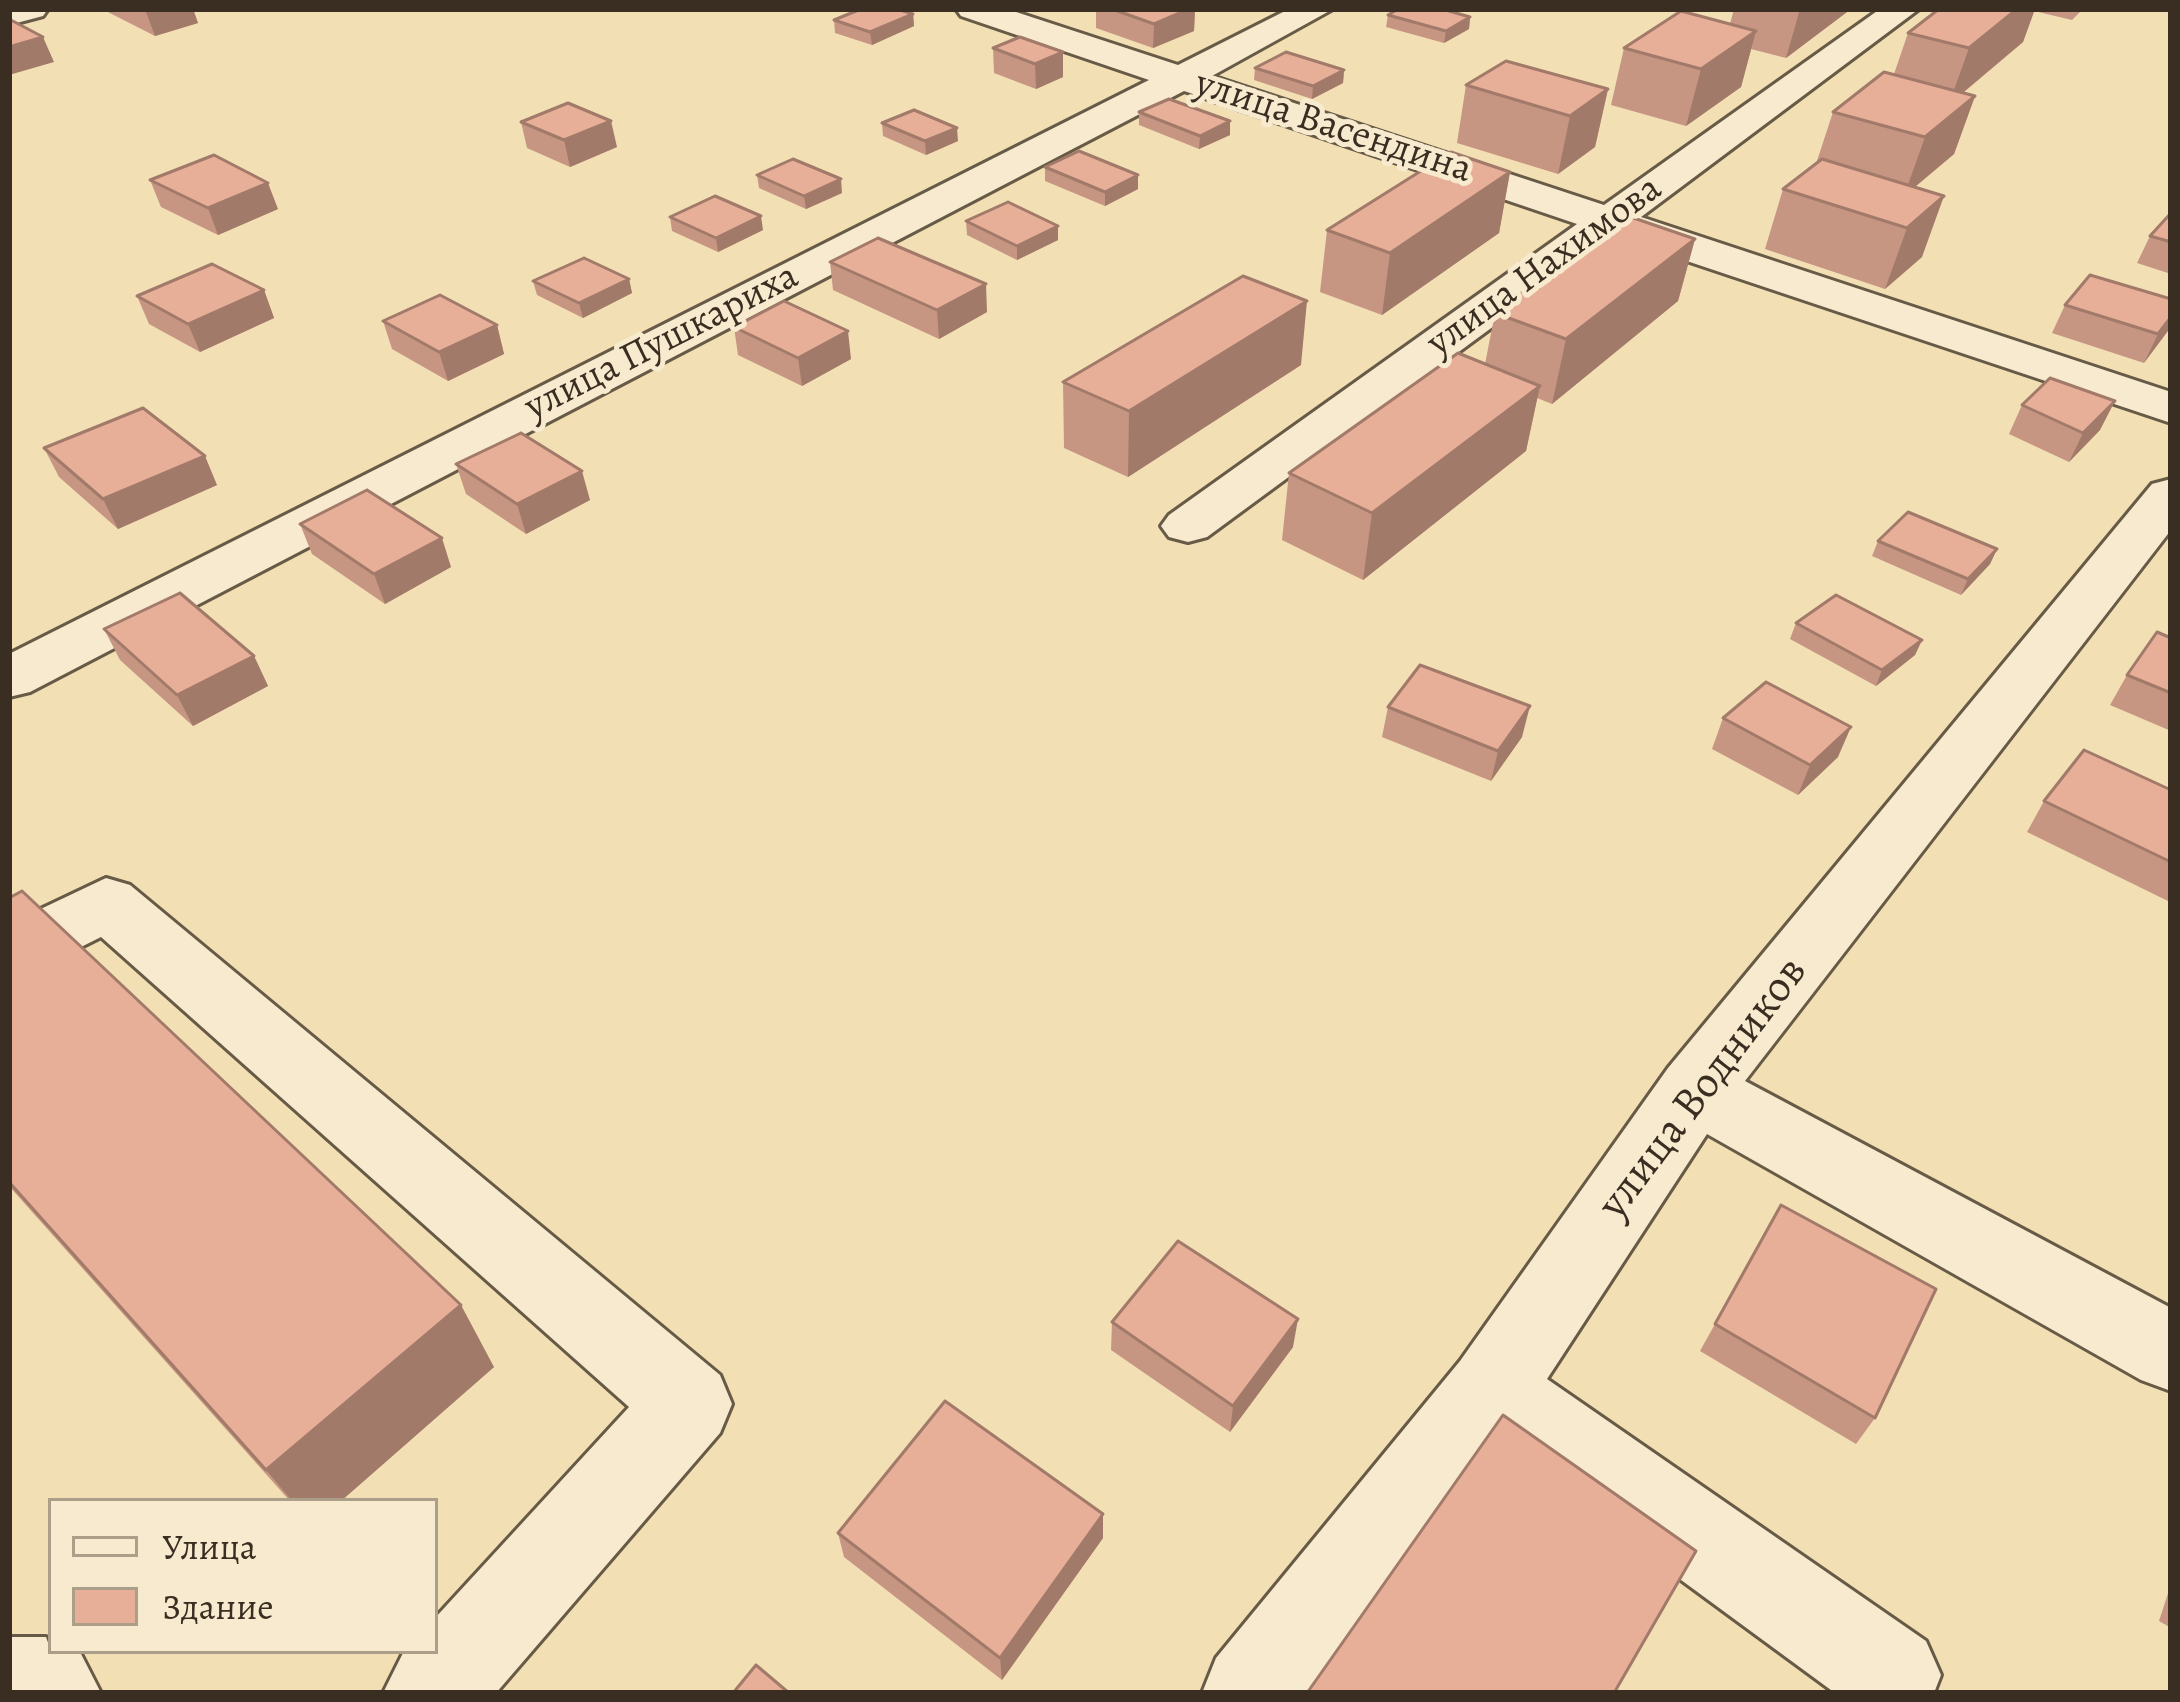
<!DOCTYPE html>
<meta charset="utf-8">
<style>
body{margin:0}
#map{position:relative;width:2180px;height:1702px;overflow:hidden;background:#f2dfb4;font-family:Alegreya,serif}
canvas{display:block}
.frame{position:absolute;inset:0;border:12px solid #392e21;pointer-events:none}
.legend{position:absolute;left:48px;top:1498px;width:390px;height:156px;box-sizing:border-box;background:#f7eace;border:3px solid #ab9f89;margin:0;padding:15px 21px;list-style:none;font-size:36px;color:#392e21}
.legend li{display:flex;align-items:center;gap:24px;height:60px}
.legend b{width:60px;border:3px solid #ab9f89}
</style>
<div id="map">
<canvas width="2180" height="1702"></canvas>
<div class="frame"></div>
<ul class="legend">
<li><b style="height:15px;background:#f7eace"></b>Улица</li>
<li><b style="height:33px;background:#e7ae98"></b>Здание</li>
</ul>
</div>
<script>
const ctx = document.querySelector('canvas').getContext('2d');
ctx.lineJoin = 'round';
function shape(rows) {
  const path = new Path2D();
  for (const r of rows) {
    path.moveTo(r[0], r[1]);
    for (let i = 2; i < r.length; i += 2) path.lineTo(r[i], r[i + 1]);
  }
  return path;
}
function trace(path, color, width, dash) {
  ctx.strokeStyle = color;
  ctx.lineWidth = width;
  ctx.lineCap = dash ? 'butt' : 'round';
  ctx.setLineDash(dash || []);
  ctx.stroke(path);
}
function paint(path, color) {
  ctx.fillStyle = color;
  ctx.fill(path, 'evenodd');
}
function write(font, color, halo, rows, align = 'center') {
  ctx.font = font + ' Alegreya,serif';
  ctx.lineWidth = 10;
  ctx.setLineDash([]);
  ctx.textBaseline = 'middle';
  ctx.strokeStyle = halo;
  ctx.fillStyle = color;
  for (const [text, x, y, turn = 0] of rows) {
    ctx.save();
    ctx.translate(x, y);
    ctx.rotate((+turn || 0) * Math.PI / 180);
    ctx.textAlign = isNaN(turn) ? turn : align;
    if (halo) ctx.strokeText(text, 0, 0);
    ctx.fillText(text, 0, 0);
    ctx.restore();
  }
}
const minor = shape([
 [9,9,48,9,43,16,9,25,9,9],
 [956,9,1007,9,1178,65,1289,9,1333,9,1212,76,1604,205,1880,9,1919,9,1641,217,2171,392,2171,423,1615,237,1207,537,1188,542,1169,537,1161,526,1169,515,1577,224,1184,91,30,692,9,697,9,654,1149,80,961,16,956,9],
 [2171,479,2171,530,1745,1081,2171,1308,2171,1391,2141,1380,1707,1134,1547,1379,1926,1641,1941,1675,1934,1693,1835,1693,1500,1447,1312,1693,1202,1693,1216,1658,1460,1361,1668,1068,2152,484,2171,479],
 [106,878,130,885,720,1375,732,1404,720,1433,496,1693,383,1693,404,1651,435,1651,435,1618,629,1407,101,937,9,983,9,924,106,878],
 [9,1637,46,1637,51,1651,80,1652,101,1693,9,1693,9,1637]
]);
const wall = shape([
 [102,9,193,9,198,23,155,36],
 [1096,9,1195,9,1194,31,1153,48,1096,28],
 [1734,9,1851,9,1786,58,1751,49,1741,87,1686,126,1611,105,1624,48,1730,24],
 [1939,9,2083,9,2072,20,2034,11,2023,42,1963,93,1975,96,1954,154,1915,187,1922,257,1885,289,1765,249,1783,189,1816,164,1833,112,1894,74,1908,33],
 [913,14,914,26,872,45,835,33,834,20],
 [1388,15,1470,17,1469,29,1444,43,1386,27],
 [993,48,1063,52,1063,77,1036,89,994,73],
 [1255,68,1344,70,1343,83,1312,99,1254,80],
 [1466,85,1608,89,1595,147,1558,174,1457,143],
 [1139,112,1230,121,1230,135,1199,149,1139,125],
 [521,122,617,147,570,167,527,148],
 [882,123,958,141,926,155,883,136],
 [1045,167,1138,175,1138,189,1105,206,1045,181],
 [1510,172,1499,233,1382,315,1320,292,1327,230],
 [757,175,842,193,806,209,759,188],
 [150,180,278,209,218,235,161,207],
 [2171,213,2171,274,2137,263,2150,236],
 [670,217,763,230,718,252,672,231],
 [966,221,1058,226,1058,240,1017,260,967,235],
 [1695,239,1678,301,1552,404,1537,398,1526,451,1363,580,1282,540,1289,473,1485,364,1495,313],
 [830,262,987,312,939,339,833,290],
 [629,279,632,293,583,318,537,295,533,281],
 [264,290,274,318,200,352,149,324,137,296],
 [2171,299,2171,325,2144,363,2052,333,2065,305],
 [383,321,497,325,504,354,448,381,392,349],
 [734,327,851,359,802,386,738,355],
 [1301,365,1128,477,1064,448,1063,382],
 [2022,405,2100,430,2069,462,2009,434],
 [44,448,217,485,118,529,59,477],
 [456,464,590,500,526,534,466,494],
 [300,524,451,567,385,604,312,554],
 [1878,541,1997,549,1990,564,1961,595,1872,556],
 [1796,623,1922,640,1915,655,1876,686,1790,639],
 [104,629,254,656,268,686,193,726,120,660],
 [2171,638,2171,731,2110,705,2127,675],
 [1388,707,1522,737,1491,781,1382,737],
 [1723,718,1838,757,1798,795,1712,749],
 [2171,790,2170,902,2027,832,2044,801],
 [9,898,494,1367,341,1501,290,1501,9,1186],
 [1781,1205,1875,1418,1856,1444,1700,1351],
 [1112,1322,1293,1347,1230,1432,1111,1350],
 [1103,1514,1103,1538,1002,1680,844,1557,838,1533],
 [2171,1584,2171,1628,2159,1621]
]);
const shadedWall = shape([
 [156,9,193,9,198,23,155,36,146,12],
 [1189,9,1195,9,1194,31,1153,48,1154,24],
 [1800,9,1851,9,1786,58],
 [2017,9,2035,9,2023,42,1949,104,1969,48],
 [913,14,914,26,872,45,870,32],
 [1470,17,1469,29,1444,43,1446,31],
 [1756,31,1741,87,1686,126,1701,69],
 [43,37,54,62,9,75,9,47],
 [1063,52,1063,77,1036,89,1035,64],
 [1344,70,1343,83,1312,99,1313,86],
 [1608,89,1595,147,1558,174,1570,116],
 [1975,96,1954,154,1904,196,1925,137],
 [611,121,617,147,570,167,564,140],
 [1230,121,1230,135,1199,149,1200,136],
 [957,128,958,141,926,155,925,141],
 [1510,172,1499,233,1382,315,1390,253],
 [1138,175,1138,189,1105,206,1105,192],
 [841,179,842,193,806,209,804,196],
 [268,183,278,209,218,235,208,208],
 [1944,196,1922,257,1885,289,1907,228],
 [761,216,763,230,718,252,716,238],
 [1058,226,1058,240,1017,260,1017,246],
 [1695,239,1678,301,1552,404,1566,339],
 [629,279,632,293,583,318,579,303],
 [986,284,987,312,939,339,937,310],
 [264,290,274,318,200,352,188,324],
 [1307,301,1301,365,1128,477,1129,411],
 [2171,317,2171,325,2168,331,2144,363,2158,334],
 [497,325,504,354,448,381,439,352],
 [848,331,851,359,802,386,798,358],
 [1540,386,1526,451,1363,580,1372,513],
 [2115,401,2100,430,2069,462,2083,433],
 [205,456,217,485,118,529,103,499],
 [582,471,590,500,526,534,517,504],
 [442,538,451,567,385,604,374,574],
 [1997,549,1990,564,1961,595,1968,579],
 [1922,640,1915,655,1876,686,1882,670],
 [254,656,268,686,193,726,177,695],
 [1530,706,1522,737,1491,781,1498,751],
 [1851,727,1838,757,1798,795,1810,765],
 [461,1305,494,1367,341,1501,292,1501,266,1470],
 [1298,1319,1293,1347,1230,1432,1233,1406],
 [1103,1514,1103,1538,1002,1680,1000,1658]
]);
const building = shape([
 [861,9,897,9,913,14,870,32,834,20,861,9],
 [1112,9,1189,9,1154,24,1112,9],
 [1398,9,1442,9,1470,17,1446,31,1388,15,1398,9],
 [1939,9,2017,9,1969,48,1908,33,1939,9],
 [1681,11,1756,31,1701,69,1624,48,1681,11],
 [9,19,43,37,9,47,9,19],
 [1020,37,1063,52,1035,64,993,48,1020,37],
 [1286,52,1344,70,1313,86,1255,68,1286,52],
 [1506,61,1608,89,1570,116,1466,85,1506,61],
 [1884,72,1975,96,1925,137,1833,112,1884,72],
 [1169,99,1230,121,1200,136,1139,112,1169,99],
 [568,103,611,121,564,140,521,122,568,103],
 [914,110,957,128,925,141,882,123,914,110],
 [1079,151,1138,175,1105,192,1045,167,1079,151],
 [1451,152,1510,172,1390,253,1327,230,1451,152],
 [214,155,268,183,208,208,150,180,214,155],
 [793,159,841,179,804,196,757,175,793,159],
 [1822,159,1944,196,1907,228,1783,189,1822,159],
 [715,196,761,216,716,238,670,217,715,196],
 [1008,202,1058,226,1017,246,966,221,1008,202],
 [2171,213,2171,242,2150,236,2171,213],
 [1625,215,1695,239,1566,339,1495,313,1625,215],
 [878,238,986,284,937,310,830,262,878,238],
 [584,258,629,279,579,303,533,281,584,258],
 [212,264,264,290,188,324,137,296,212,264],
 [2090,275,2171,299,2171,317,2158,334,2065,305,2090,275],
 [1243,276,1307,301,1129,411,1063,382,1243,276],
 [440,295,497,325,439,352,383,321,440,295],
 [784,301,848,331,798,358,734,327,784,301],
 [1458,353,1540,386,1372,513,1289,473,1458,353],
 [2050,378,2115,401,2083,433,2022,405,2050,378],
 [143,408,205,456,103,499,44,448,143,408],
 [521,433,582,471,517,504,456,464,521,433],
 [367,490,442,538,374,574,300,524,367,490],
 [1908,512,1997,549,1968,579,1878,541,1908,512],
 [180,593,254,656,177,695,104,629,180,593],
 [1836,595,1922,640,1882,670,1796,623,1836,595],
 [2157,632,2171,638,2171,693,2127,675,2157,632],
 [1420,665,1530,706,1498,751,1388,707,1420,665],
 [1766,682,1851,727,1810,765,1723,718,1766,682],
 [2084,750,2171,790,2171,862,2044,801,2084,750],
 [22,891,461,1305,266,1470,9,1182,9,898,22,891],
 [1781,1205,1936,1289,1875,1418,1715,1324,1781,1205],
 [1178,1241,1298,1319,1233,1406,1112,1322,1178,1241],
 [945,1401,1103,1514,1000,1658,838,1533,945,1401],
 [1503,1415,1696,1551,1614,1693,1307,1693,1503,1415],
 [756,1665,789,1693,733,1693,756,1665]
]);
const farStreetnames = [
 ["улица Васендина",1333,128,18],
 ["улица Нахимова",1545,267,-36],
 ["улица Пушкариха",662,343,-27]
];
const streetNames = [
 ["улица Водников",1704,1089,-53]
];
trace(minor, '#675a46', 6);
paint(minor, '#f7eace');
paint(wall, '#c79683');
paint(shadedWall, '#a27a6a');
paint(building, '#e7ae98');
trace(building, '#a27a6a', 3);
write('39px', '#392e21', '#f7eace', farStreetnames);
write('45px', '#392e21', '#f7eace', streetNames);
</script>
